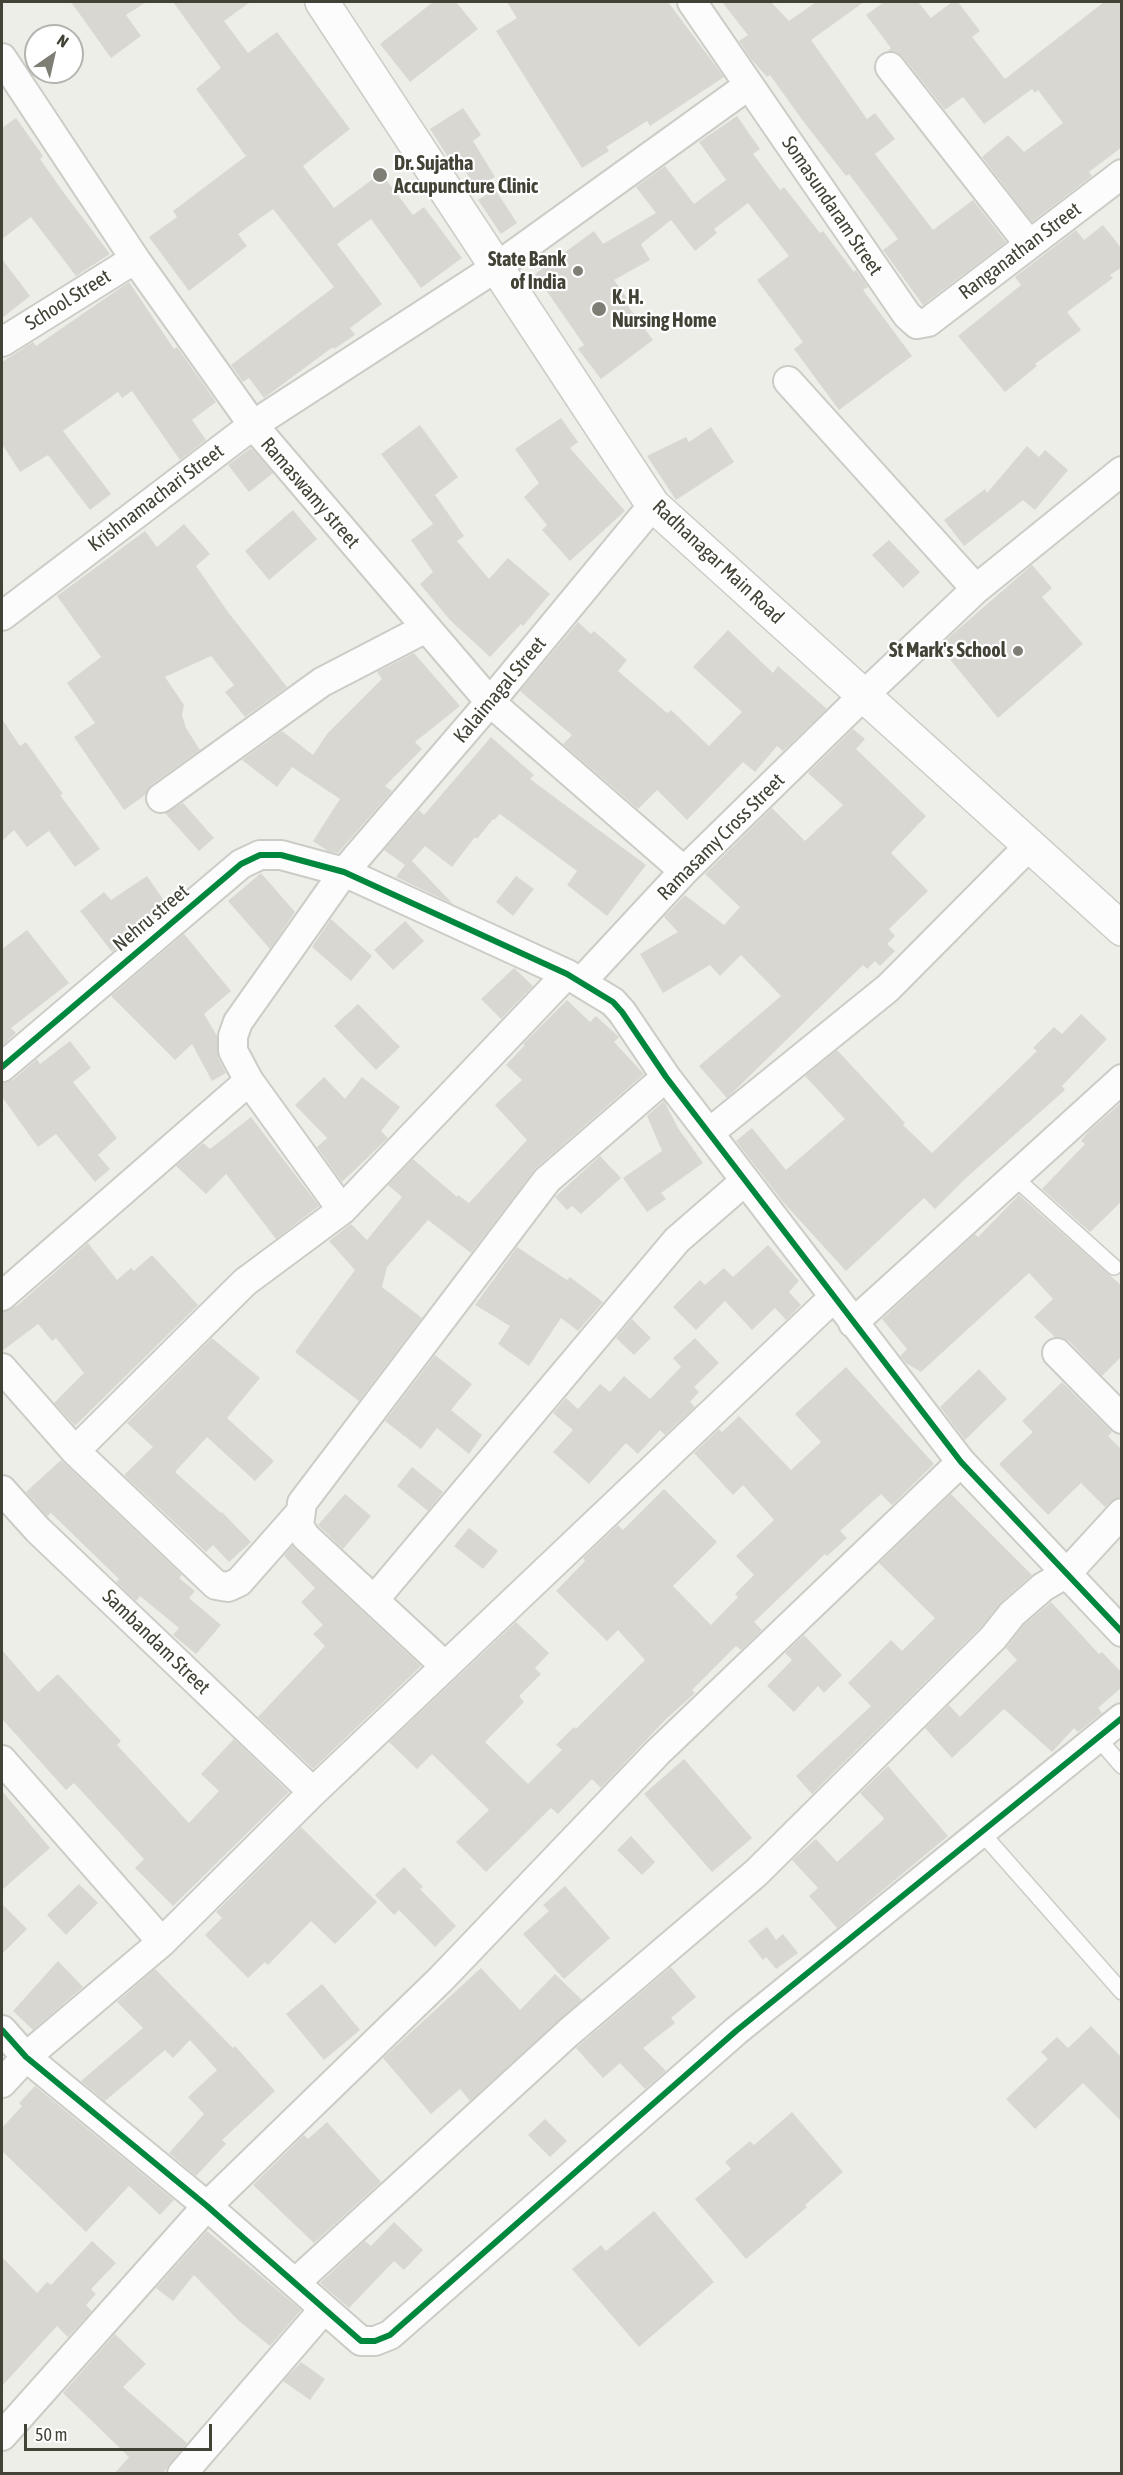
<!DOCTYPE html>
<style>
body{margin:0}
#map{position:relative;width:1123px;height:2475px;overflow:hidden;background:#eeeee9;font-family:"Asap Condensed",sans-serif}
canvas{display:block}
.frame{position:absolute;inset:0;border:3px solid #434236;pointer-events:none}
.north{position:absolute;left:24px;top:24px;width:60px;height:60px;box-sizing:border-box;background:#fff;border:2px solid #b4b3af;border-radius:50%;rotate:34deg;font-size:16px;font-weight:700;line-height:24px;text-align:center;color:#434236}
.north::after{content:'';display:block;margin:auto;width:21px;height:27px;background:#7f7e75;clip-path:polygon(50% 0,100% 100%,50% 72%,0 100%)}
.scale{position:absolute;left:24px;top:2424px;width:188px;height:27px;box-sizing:border-box;border:3px solid #434236;border-top:0;padding-left:8px;font-size:18px;line-height:21px;white-space:nowrap;color:#434236;-webkit-text-stroke:4px #fff;paint-order:stroke}
</style>
<div id="map">
<canvas width="1123" height="2475"></canvas>
<div class="frame"></div>
<div class="north">N</div>
<div class="scale">50 m</div>
</div>
<script>
const ctx = document.querySelector('canvas').getContext('2d');
ctx.lineJoin = 'round';
function paint(path, color) {
  ctx.fillStyle = color;
  ctx.fill(path, 'evenodd');
}
function shape(rows) {
  const path = new Path2D();
  for (const r of rows) {
    path.moveTo(r[0], r[1]);
    for (let i = 2; i < r.length; i += 2) path.lineTo(r[i], r[i + 1]);
  }
  return path;
}
function trace(path, color, width, dash) {
  ctx.strokeStyle = color;
  ctx.lineWidth = width;
  ctx.lineCap = dash ? 'butt' : 'round';
  ctx.setLineDash(dash || []);
  ctx.stroke(path);
}
function write(font, color, halo, rows, align = 'center') {
  ctx.font = font + ' "Asap Condensed",sans-serif';
  ctx.lineWidth = 4.5;
  ctx.setLineDash([]);
  ctx.textBaseline = 'middle';
  ctx.strokeStyle = halo;
  ctx.fillStyle = color;
  for (const [text, x, y, turn = 0] of rows) {
    ctx.save();
    ctx.translate(x, y);
    ctx.rotate((+turn || 0) * Math.PI / 180);
    ctx.textAlign = isNaN(turn) ? turn : align;
    if (halo) ctx.strokeText(text, 0, 0);
    ctx.fillText(text, 0, 0);
    ctx.restore();
  }
}
const building = shape([
 [71,2,146,2,126,15,141,36,111,58],
 [173,2,250,2,224,21,248,53,277,32,350,129,303,166,334,208,381,173,413,215,424,207,462,258,421,288,371,219,337,244,382,304,350,328,355,335,334,349,333,347,264,398,249,378,243,382,231,365,334,287,273,209,238,234,247,246,189,291,149,237,177,217,173,211,246,156,196,89,221,68],
 [433,2,456,2,478,29,410,82,380,44],
 [507,2,668,2,724,77,650,126,647,121,606,147,609,151,582,168,496,31,517,18],
 [722,2,771,2,789,21,816,2,864,2,811,40,867,119,875,113,895,139,875,154,933,230,973,200,1006,242,923,305,883,250,898,239,849,174,846,176,803,121,770,75,767,77,751,59,739,41,748,35],
 [884,2,918,2,931,18,952,2,958,2,980,31,972,37,1005,79,1104,2,1122,2,1122,147,1089,172,1092,176,1032,222,982,157,1008,135,1024,152,1063,123,1038,90,1035,93,1032,89,984,124,963,97,945,110,903,57,896,52,888,51,891,48,866,15],
 [463,108,481,135,473,141,495,177,476,188,454,153,448,157,430,129],
 [737,116,760,149,753,154,780,190,784,187,820,233,823,231,854,272,856,270,868,287,863,290,912,356,839,410,794,349,803,342,757,280,789,256,748,203,714,229,717,233,695,251,671,220,641,244,650,260,614,280,631,304,628,306,653,340,601,379,578,349,584,345,535,274,594,231,603,244,656,213,636,187,665,166,694,204,726,180,699,142],
 [16,118,43,156,40,159,64,193,110,254,76,276,31,217,2,239,2,128],
 [495,189,517,223,501,234,478,200],
 [1103,225,1122,249,1122,267,1110,275,1113,278,1067,312,1081,330,1035,364,1037,366,1005,392,958,336,1021,285,1015,277,1076,230,1084,240],
 [2,259,30,296,2,318],
 [129,282,174,349,177,347,216,402,192,420,206,440,180,460,132,391,122,398,118,392,63,431,111,494,90,510,48,455,20,472,2,444,2,362,33,342,36,346],
 [561,418,578,442,570,448,625,511,570,561,542,530,547,525,524,497,539,483,515,449],
 [420,425,458,477,435,495,464,536,457,541,489,579,508,558,550,594,523,626,521,624,490,657,450,620,420,584,433,572,411,540,433,524,381,454],
 [711,427,734,462,676,500,647,456,686,437,689,442],
 [1027,446,1039,457,1045,450,1068,470,1035,510,1023,500,964,546,944,520,985,489,987,493],
 [251,448,273,473,249,492,228,465],
 [293,510,317,539,269,580,245,551],
 [184,524,210,554,196,566,228,612,287,687,245,717,225,692,234,685,211,656,165,677,184,705,182,715,186,728,200,750,151,785,145,795,124,810,74,737,95,723,67,683,101,657,57,596,145,531,157,547],
 [889,540,920,572,903,588,872,555],
 [1032,565,1052,588,1042,597,1083,644,998,718,939,646],
 [578,622,591,634,594,631,627,660,618,671,667,713,671,710,709,746,742,712,693,667,728,630,773,673,778,666,827,709,783,751,777,746,755,772,743,762,687,820,657,790,638,809,563,744,572,735,520,691],
 [414,653,460,706,415,742,422,749,385,786,392,791,338,853,328,851,313,841,340,799,292,767,277,787,242,760,282,731,313,755,327,734,382,679,377,672],
 [2,719,20,746,26,742,63,794,60,795,100,849,75,867,49,831,27,847,14,830,2,841],
 [853,729,865,739,856,749,926,816,891,853,928,891,889,929,895,936,887,944,895,951,880,966,875,961,867,969,863,965,727,1098,699,1066,781,996,741,955,720,976,710,965,663,993,640,954,678,932,664,917,685,895,724,925,740,907,705,874,772,808,805,841,843,805,808,773],
 [491,737,534,775,530,779,646,865,607,916,567,885,577,871,500,814,494,820,493,819,477,839,475,837,452,867,425,846,412,861,453,904,396,877,405,865,384,850,419,810,424,815],
 [183,803,214,838,199,851,165,813],
 [261,873,295,912,270,949,228,901],
 [147,876,167,905,112,952,80,911,104,892,111,900],
 [516,876,534,889,513,916,496,902],
 [331,919,372,956,351,981,312,947],
 [405,921,424,941,393,970,374,950],
 [27,930,69,983,11,1028,16,1033,2,1046,2,949],
 [184,934,231,991,204,1014,217,1036,218,1058,226,1073,212,1081,192,1044,175,1060,111,996],
 [514,968,533,986,501,1019,481,999],
 [567,1000,590,1022,596,1016,619,1037,614,1042,644,1074,536,1168,471,1253,428,1220,387,1267,382,1287,422,1318,359,1401,295,1352,355,1270,329,1241,351,1224,367,1240,402,1197,388,1185,413,1159,457,1197,458,1195,469,1203,527,1140,495,1105,522,1080,506,1065,525,1045,523,1044],
 [358,1004,400,1047,376,1070,334,1026],
 [1081,1014,1107,1039,1062,1086,1065,1090,966,1178,935,1209,924,1198,846,1271,783,1202,736,1141,752,1128,786,1170,845,1119,805,1076,837,1050,905,1123,903,1125,932,1153,1037,1051,1033,1048,1054,1027,1062,1034],
 [70,1041,91,1068,73,1082,117,1138,98,1155,110,1169,95,1182,56,1134,38,1147,2,1097,2,1083,13,1080,37,1059,40,1064],
 [324,1077,345,1099,362,1077,400,1107,381,1131,388,1138,342,1182,317,1147,327,1138,295,1105],
 [664,1101,678,1128,703,1163,661,1193,666,1199,647,1212,623,1178,662,1151,647,1116],
 [1122,1102,1122,1201,1090,1232,1042,1189,1085,1144,1081,1141,1088,1132],
 [251,1117,319,1206,276,1239,226,1174,206,1194,176,1166,203,1143,210,1149],
 [600,1156,621,1178,581,1214,572,1206,567,1210,555,1197],
 [1019,1195,1122,1286,1122,1356,1102,1376,1069,1341,1055,1337,1034,1317,1053,1299,1029,1273,921,1372,906,1363,900,1356,907,1349,882,1319,975,1234,978,1237],
 [88,1243,117,1280,131,1268,134,1271,152,1255,198,1305,75,1426,54,1403,84,1373,56,1338,52,1341,38,1324,2,1351,2,1312,18,1305],
 [768,1245,799,1281,789,1292,801,1305,786,1320,775,1308,752,1330,725,1301,696,1330,673,1307,700,1280,705,1285,724,1268,733,1277],
 [517,1247,567,1280,570,1277,603,1302,578,1331,561,1318,529,1366,498,1344,510,1326,475,1305],
 [632,1319,651,1338,634,1355,616,1338],
 [212,1338,260,1378,227,1418,274,1461,255,1481,207,1437,175,1472,221,1513,222,1512,251,1542,229,1562,213,1545,206,1552,124,1475,153,1447,127,1423],
 [695,1338,719,1363,694,1387,699,1392,690,1402,695,1407,665,1435,660,1430,638,1454,626,1443,589,1484,553,1452,573,1430,553,1413,566,1398,578,1409,600,1384,610,1392,624,1376,650,1399,681,1367,673,1358],
 [435,1355,472,1384,451,1410,482,1435,469,1454,437,1428,421,1449,385,1421],
 [846,1367,934,1464,892,1505,881,1494,840,1531,847,1538,827,1556,825,1554,754,1622,762,1630,741,1650,736,1646,692,1690,695,1693,665,1720,601,1788,592,1779,558,1814,551,1808,486,1872,456,1842,489,1810,432,1754,417,1769,389,1742,516,1622,549,1653,535,1668,541,1674,519,1696,524,1702,485,1742,528,1784,562,1750,556,1745,574,1727,576,1729,645,1660,618,1630,607,1641,556,1591,585,1561,583,1558,618,1525,623,1530,664,1489,717,1542,673,1586,711,1625,738,1597,735,1594,754,1575,736,1556,774,1520,743,1485,733,1495,694,1453,719,1429,722,1432,739,1416,791,1470,821,1442,795,1414],
 [979,1369,1007,1399,965,1440,940,1407],
 [1062,1382,1112,1432,1108,1436,1122,1450,1122,1497,1117,1498,1105,1507,1081,1483,1048,1515,999,1464,1033,1432,1022,1421],
 [61,1460,182,1575,179,1578,195,1591,189,1598,221,1625,196,1654,173,1635,179,1628,140,1596,136,1601,116,1582,119,1579,51,1513,47,1516,26,1492],
 [412,1467,443,1492,428,1511,397,1486],
 [345,1494,371,1516,343,1549,318,1525],
 [951,1494,1032,1575,1001,1602,981,1627,812,1794,796,1776,871,1706,848,1683,891,1640,902,1651,935,1618,879,1563],
 [469,1528,498,1551,483,1569,454,1546],
 [292,1546,421,1666,313,1769,258,1717,325,1646,313,1634,323,1625,301,1602,315,1588,284,1556],
 [1051,1602,1099,1654,1102,1652,1122,1673,1122,1687,1098,1708,1102,1713,1078,1732,1074,1728,1052,1752,1004,1709,952,1758,925,1728,949,1705,960,1717,1017,1660,1006,1648,1024,1625],
 [804,1635,842,1675,824,1693,818,1686,794,1712,767,1686,792,1660,785,1653],
 [2,1650,38,1692,58,1674,121,1741,117,1745,189,1823,219,1791,201,1774,234,1739,289,1792,173,1906,135,1868,144,1859,74,1783,66,1790,2,1719],
 [684,1759,752,1838,712,1872,644,1794],
 [888,1766,948,1836,837,1928,809,1896,818,1888,792,1860,816,1839,837,1862,882,1821,884,1818,860,1793],
 [2,1791,50,1848,2,1890],
 [301,1827,377,1902,335,1944,311,1921,268,1965,265,1962,248,1978,205,1935,222,1918,216,1912],
 [631,1836,655,1862,642,1875,617,1850],
 [404,1867,423,1887,420,1889,456,1926,435,1947,399,1910,394,1915,375,1895],
 [79,1884,98,1903,66,1935,47,1915],
 [565,1886,610,1938,564,1979,523,1934,549,1911,543,1905],
 [2,1904,27,1929,2,1954],
 [767,1927,776,1940,783,1934,798,1953,776,1969,766,1957,763,1960,748,1941],
 [58,1961,83,1987,33,2030,13,2011],
 [671,1967,696,1997,671,2018,675,2023,643,2048,666,2071,645,2089,620,2063,603,2078,576,2048],
 [481,1968,520,2010,555,1974,582,2000,470,2101,460,2089,431,2114,383,2058],
 [155,1969,233,2048,235,2046,275,2091,222,2140,226,2144,196,2176,169,2153,204,2114,188,2097,217,2070,190,2040,173,2058,165,2050,105,2101,81,2081,143,2028,117,2002],
 [322,1984,360,2030,324,2060,286,2014],
 [1091,2026,1122,2058,1122,2122,1083,2083,1035,2129,1006,2099,1048,2059,1041,2052,1057,2037,1068,2048],
 [35,2086,174,2200,160,2215,129,2186,86,2232,2,2151,2,2128,22,2106,19,2103],
 [792,2112,843,2172,805,2205,807,2207,746,2259,695,2199,731,2169,725,2162,750,2141,754,2145],
 [545,2119,567,2141,550,2157,528,2135],
 [327,2122,381,2182,314,2243,253,2185,304,2135,308,2139],
 [654,2211,714,2282,639,2347,572,2269,601,2245,606,2251],
 [394,2222,423,2250,404,2270,394,2261,349,2308,320,2283,365,2241,371,2246],
 [207,2231,301,2310,270,2346,239,2321,194,2275,173,2301,156,2288],
 [92,2241,116,2263,91,2289,96,2294,86,2305,92,2311,68,2337,57,2326,2,2386,2,2257,37,2293,47,2282,51,2285],
 [115,2334,146,2364,123,2387,187,2443,162,2474,114,2474,129,2457,63,2393],
 [301,2362,325,2379,310,2400,283,2381]
]);
const service = shape([
 [1014,1177,1114,1267],
 [1097,1737,1122,1766],
 [981,1832,1122,1992]
]);
const minor = shape([
 [692,2,907,315,917,324,928,322,1122,174],
 [2,58,135,259,253,425,490,702,684,871],
 [890,67,1029,244],
 [2,342,135,259],
 [788,381,976,589],
 [2,616,253,425,495,268,749,85],
 [161,798,322,682,426,628],
 [581,982,684,871,864,695,976,589,1122,471],
 [2,1067,241,864,260,855,281,855,344,872,567,974,613,1002,622,1012,666,1077,961,1462,1122,1632],
 [249,1081,233,1051,233,1036,238,1022,344,872,490,702,653,505],
 [709,1133,888,988,1030,845],
 [2,1296,249,1081,342,1210],
 [853,1323,1122,1079],
 [1057,1353,1122,1419],
 [2,1368,75,1451,216,1585,228,1587,239,1582,299,1514],
 [75,1451,245,1282,342,1210,567,974],
 [2,1490,38,1530,313,1792],
 [374,1600,677,1240,745,1181],
 [445,1666,306,1537,299,1526,302,1503,547,1180,666,1077],
 [2,1760,162,1942],
 [2,2030,26,2057,207,2206,361,2341,375,2341,390,2335,736,2031,1122,1718],
 [2,2083,26,2057,162,1942,313,1792,833,1298],
 [295,2283,568,2033,756,1873,993,1638,1012,1614,1043,1587,1067,1573,1122,1513],
 [2,2436,207,2206,441,1979,657,1753,961,1462],
 [182,2474,324,2309]
]);
const tertiary = shape([
 [322,2,653,505,1122,929]
]);
const cycleway = shape([
 [2,1067,241,864,260,855,281,855,344,872,567,974,613,1002,622,1012,666,1077,961,1462,1122,1632],
 [2,2030,26,2057,207,2206,361,2341,375,2341,390,2335,736,2031,1122,1718]
]);
const markers = [
 [380,175,8,"#7f7e75"],
 [578,271,6,"#7f7e75"],
 [599,309,8,"#7f7e75"],
 [1018,651,6,"#7f7e75"]
];
const poiNames = [
 ["Dr. Sujatha",394,164],
 ["Accupuncture Clinic",394,187],
 ["State Bank",566,260,"right"],
 ["of India",566,283,"right"],
 ["K. H.",612,298],
 ["Nursing Home",612,321],
 ["St Mark's School",1006,651,"right"]
];
const streetNames = [
 ["Somasundaram Street",832,206,56],
 ["Ranganathan Street",1020,251,-37],
 ["School Street",68,300,-32],
 ["Ramaswamy street",310,493,49],
 ["Krishnamachari Street",156,498,-37],
 ["Radhanagar Main Road",718,562,43],
 ["Kalaimagal Street",500,690,-50],
 ["Ramasamy Cross Street",721,837,-45],
 ["Nehru street",151,918,-40],
 ["Sambandam Street",156,1642,44]
];
paint(building, '#d8d7d1');
trace(service, '#ccccc7', 18);
trace(minor, '#ccccc7', 32);
trace(tertiary, '#ccccc7', 36);
trace(service, '#fcfcfc', 15);
trace(minor, '#fcfcfc', 28);
trace(tertiary, '#fcfcfc', 33);
trace(cycleway, '#00873e', 6);
for (const [x, y, r, color] of markers) {
  const dot = new Path2D();
  dot.arc(x, y, r, 0, 2 * Math.PI);
  ctx.fillStyle = color;
  ctx.fill(dot);
  trace(dot, '#fff', 2);
}
write('bold 20px', '#434236', '#fff', poiNames, 'left');
write('20px', '#434236', '#fff', streetNames);
</script>
